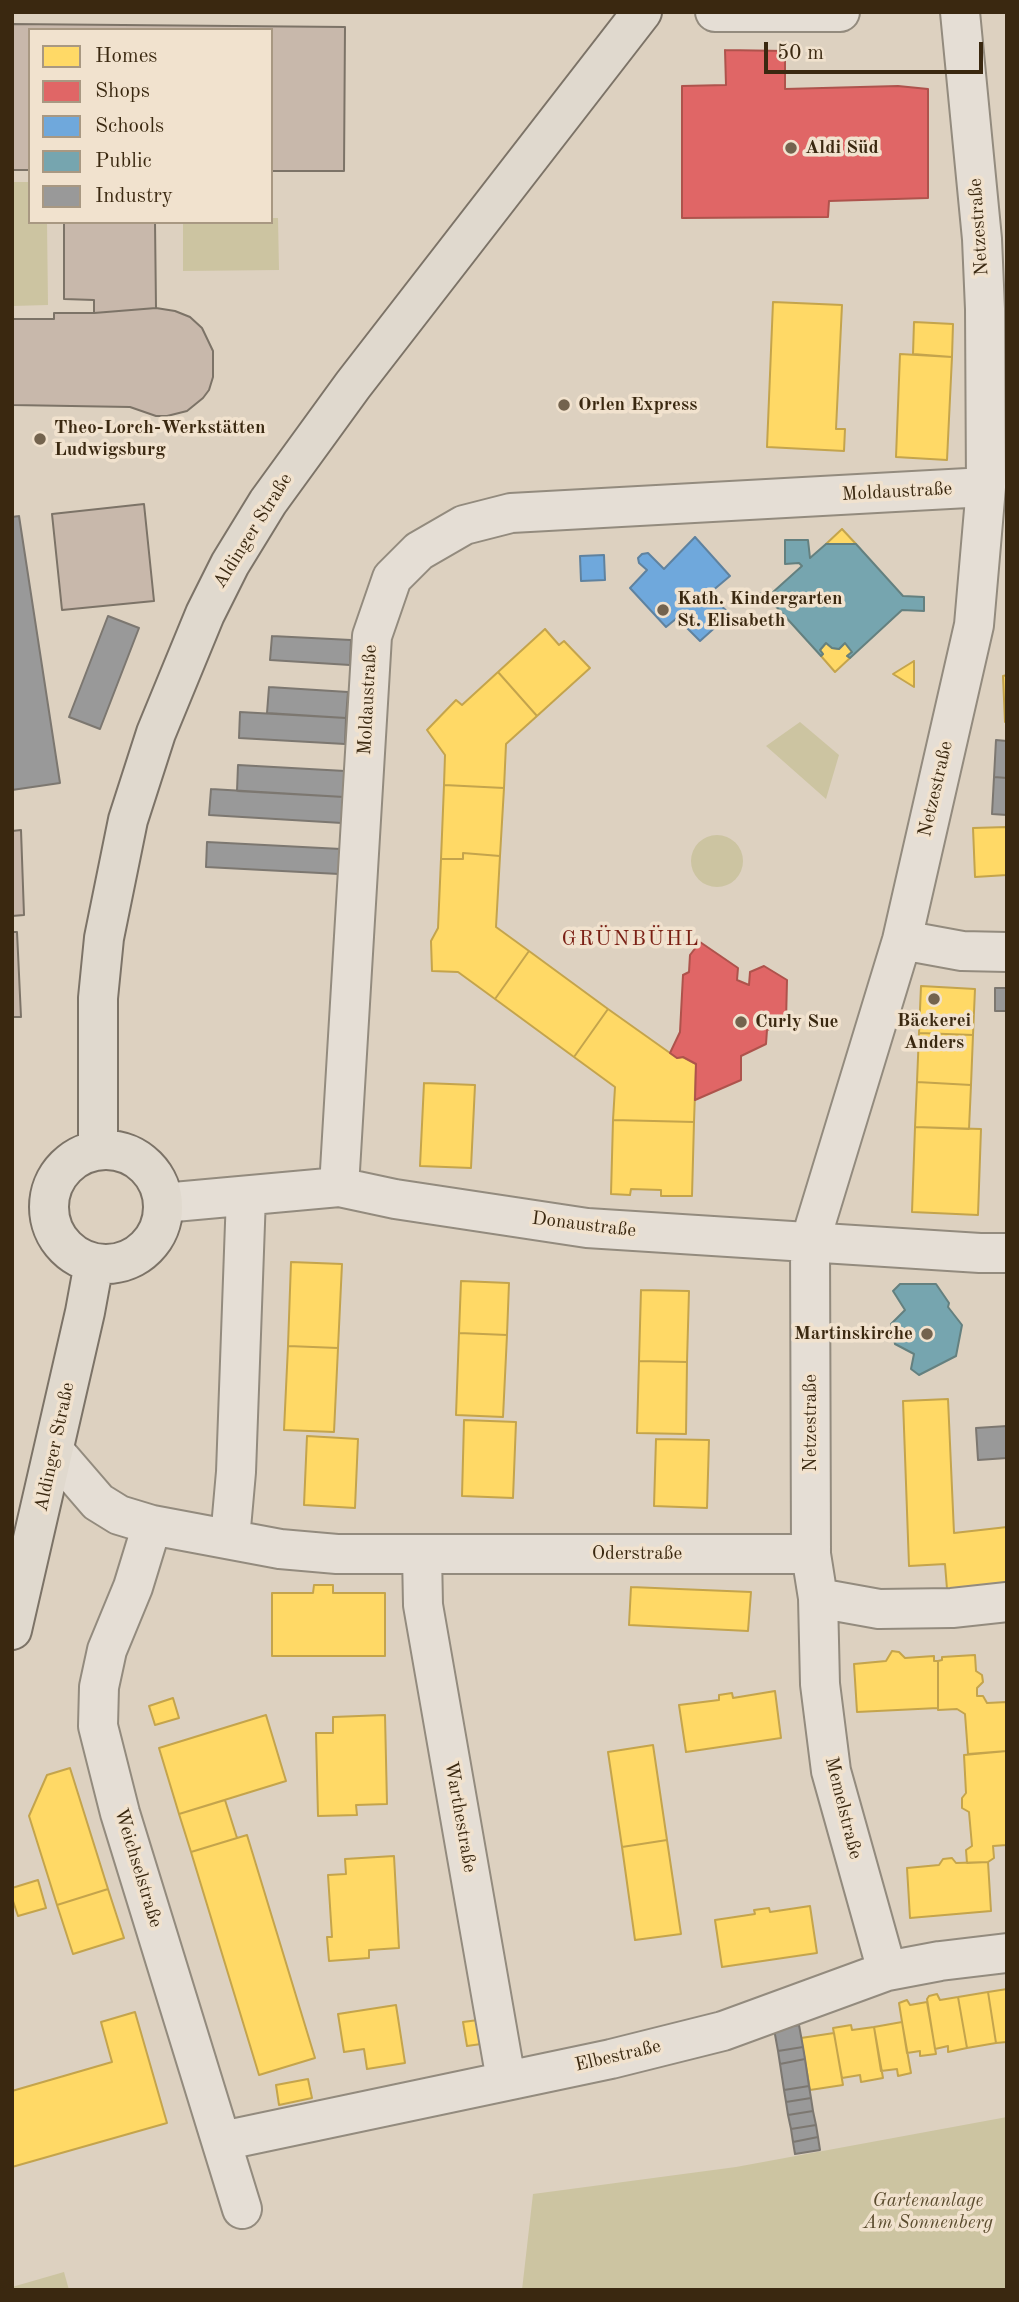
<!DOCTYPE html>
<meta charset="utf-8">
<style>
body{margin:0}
#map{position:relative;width:1019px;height:2302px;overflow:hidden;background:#ddd1c0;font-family:"Old Standard TT",serif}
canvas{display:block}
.frame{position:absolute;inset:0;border:14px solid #3a2810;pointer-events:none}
.legend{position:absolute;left:28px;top:28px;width:245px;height:196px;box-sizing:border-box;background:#f1e2ce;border:2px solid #a89882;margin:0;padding:9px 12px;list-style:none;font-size:21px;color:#3a2810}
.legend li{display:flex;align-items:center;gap:14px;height:35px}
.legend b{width:35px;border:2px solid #a89882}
.scale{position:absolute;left:764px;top:42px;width:219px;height:32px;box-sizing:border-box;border:4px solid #3a2810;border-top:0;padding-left:9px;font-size:21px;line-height:24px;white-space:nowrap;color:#3a2810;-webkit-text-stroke:5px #f1e2ce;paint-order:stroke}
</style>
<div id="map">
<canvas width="1019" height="2302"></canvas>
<div class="frame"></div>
<ul class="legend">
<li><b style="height:19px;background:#ffd966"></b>Homes</li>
<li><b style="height:19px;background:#e06666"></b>Shops</li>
<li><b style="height:19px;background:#6fa8dc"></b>Schools</li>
<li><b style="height:19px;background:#76a5af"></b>Public</li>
<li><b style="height:19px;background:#999"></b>Industry</li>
</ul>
<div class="scale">50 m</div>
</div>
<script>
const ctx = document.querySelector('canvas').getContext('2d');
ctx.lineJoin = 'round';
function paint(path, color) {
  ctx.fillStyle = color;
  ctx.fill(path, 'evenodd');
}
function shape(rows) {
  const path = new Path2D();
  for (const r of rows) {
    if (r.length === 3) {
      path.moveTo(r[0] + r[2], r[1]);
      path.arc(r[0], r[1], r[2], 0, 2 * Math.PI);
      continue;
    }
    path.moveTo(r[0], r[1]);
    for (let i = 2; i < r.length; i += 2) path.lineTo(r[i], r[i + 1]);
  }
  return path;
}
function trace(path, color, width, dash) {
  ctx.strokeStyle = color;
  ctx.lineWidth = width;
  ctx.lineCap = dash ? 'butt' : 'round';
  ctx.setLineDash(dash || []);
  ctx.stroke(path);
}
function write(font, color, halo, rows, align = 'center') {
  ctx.font = font + ' "Old Standard TT",serif';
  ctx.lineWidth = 7;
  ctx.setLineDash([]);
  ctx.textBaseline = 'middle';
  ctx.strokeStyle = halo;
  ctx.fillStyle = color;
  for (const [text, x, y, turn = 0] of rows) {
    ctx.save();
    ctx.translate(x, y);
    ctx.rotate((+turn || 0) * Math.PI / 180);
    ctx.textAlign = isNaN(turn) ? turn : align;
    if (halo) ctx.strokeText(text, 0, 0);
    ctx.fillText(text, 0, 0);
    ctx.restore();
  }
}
const green = shape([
 [12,182,30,182,30,222,47,222,48,305,12,306],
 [271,218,278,218,279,270,183,271,183,222,271,222],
 [800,722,839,755,826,799,766,746],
 [717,861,26],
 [1007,2117,1007,2290,522,2290,533,2194,736,2167],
 [64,2272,69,2290,12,2290,12,2287]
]);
const homes = shape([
 [773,302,842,305,836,429,845,429,844,451,767,447,773,302],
 [914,322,953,324,952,357,913,354,914,322],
 [900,354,952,357,947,460,896,457,900,354],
 [842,529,856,544,826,544,842,529],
 [545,629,559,645,564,641,590,668,537,716,498,672,545,629],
 [826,643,832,648,839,649,845,643,852,652,847,656,850,658,835,672,821,656,823,654,820,650,826,643],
 [914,661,914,687,893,674,914,661],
 [498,672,537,716,506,744,504,788,444,785,445,755,427,730,456,700,462,705,498,672],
 [1007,675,1007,722,1005,722,1003,676,1007,675],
 [444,785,504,788,500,856,463,853,463,859,441,859,444,785],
 [1007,827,1007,875,975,877,973,828,1007,827],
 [463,853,500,856,496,927,529,951,495,999,458,972,432,971,431,941,438,928,441,859,463,859,463,853],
 [529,951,608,1009,574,1057,495,999,529,951],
 [921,986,975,989,973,1035,919,1033,921,986],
 [608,1009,677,1058,683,1057,696,1064,694,1122,613,1120,615,1087,574,1057,608,1009],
 [919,1033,973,1035,971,1085,917,1082,919,1033],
 [917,1082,971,1085,969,1129,915,1127,917,1082],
 [424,1083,475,1085,471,1168,420,1166,424,1083],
 [613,1120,694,1122,692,1196,661,1196,661,1190,631,1189,630,1195,611,1194,613,1120],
 [915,1127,981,1129,978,1215,912,1212,915,1127],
 [291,1262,342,1264,338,1348,288,1346,291,1262],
 [461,1281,509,1283,507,1335,459,1333,461,1281],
 [641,1290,689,1291,687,1362,639,1361,641,1290],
 [459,1333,507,1335,503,1417,456,1415,459,1333],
 [288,1346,338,1348,334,1432,284,1430,288,1346],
 [639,1361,687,1362,686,1434,637,1433,639,1361],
 [948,1399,954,1533,1007,1527,1007,1583,947,1589,945,1564,909,1566,903,1401,948,1399],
 [464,1420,516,1422,513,1498,462,1496,464,1420],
 [307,1436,358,1439,355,1508,304,1505,307,1436],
 [656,1439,709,1440,707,1508,654,1506,656,1439],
 [314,1585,333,1585,333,1593,385,1593,385,1656,272,1656,272,1593,313,1593,314,1585],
 [631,1587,751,1592,748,1631,629,1625,631,1587],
 [892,1651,899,1652,905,1658,934,1656,934,1661,938,1661,938,1708,857,1712,854,1664,886,1661,892,1651],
 [975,1655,976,1671,982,1675,983,1682,977,1688,977,1696,983,1696,987,1703,1007,1702,1007,1751,968,1754,965,1714,957,1709,938,1710,938,1661,942,1660,942,1657,975,1655],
 [775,1691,781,1738,686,1752,679,1705,719,1700,719,1695,732,1693,733,1698,775,1691],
 [173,1698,179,1718,155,1725,149,1706,173,1698],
 [266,1715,286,1781,179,1814,159,1748,266,1715],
 [385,1715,387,1804,356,1805,357,1815,318,1816,316,1733,333,1733,333,1717,385,1715],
 [653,1745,667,1840,622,1847,608,1752,653,1745],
 [1007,1751,1007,1845,993,1846,994,1858,988,1862,967,1863,966,1850,972,1846,969,1812,962,1808,962,1798,966,1793,964,1755,1007,1751],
 [70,1768,108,1889,57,1905,29,1816,47,1775,70,1768],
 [225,1800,237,1838,191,1852,179,1814,225,1800],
 [247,1835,315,2058,259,2075,191,1852,247,1835],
 [667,1840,681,1934,635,1940,622,1847,667,1840],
 [394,1856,399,1948,369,1950,369,1958,329,1961,327,1937,332,1937,328,1875,346,1874,345,1859,394,1856],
 [952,1858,956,1863,988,1862,991,1911,910,1918,907,1868,939,1865,943,1859,952,1858],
 [38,1880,46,1908,18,1916,12,1898,12,1888,38,1880],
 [108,1889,124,1938,73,1954,57,1905,108,1889],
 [810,1906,817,1953,722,1967,715,1920,755,1914,754,1910,769,1908,770,1912,810,1906],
 [1007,1989,1007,2042,996,2043,988,1992,1007,1989],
 [988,1992,996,2043,967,2048,958,1997,988,1992],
 [937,1994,940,2000,958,1997,967,2048,948,2052,948,2046,935,2049,927,1999,929,1996,937,1994],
 [907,2000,910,2005,927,2002,936,2054,920,2056,920,2051,907,2053,899,2003,907,2000],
 [396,2005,405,2063,367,2069,364,2049,344,2052,338,2014,396,2005],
 [135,2012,167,2123,12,2167,12,2091,112,2062,101,2022,135,2012],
 [478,2020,481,2044,467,2046,463,2022,478,2020],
 [902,2022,911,2073,898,2076,897,2069,881,2071,874,2027,902,2022],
 [851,2025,852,2030,874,2027,883,2078,861,2082,860,2075,842,2078,833,2028,851,2025],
 [834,2033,843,2085,810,2090,801,2038,834,2033],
 [308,2079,312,2098,279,2105,276,2085,308,2079]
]);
const shops = shape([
 [725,50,785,51,785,89,898,86,928,89,928,198,829,201,828,217,682,218,682,86,726,85,725,50],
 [700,942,738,968,737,980,749,985,750,972,764,966,787,980,786,1022,767,1030,766,1044,741,1056,741,1080,695,1100,696,1064,683,1057,677,1058,670,1053,680,1032,683,975,689,972,690,955,700,942]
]);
const schools = shape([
 [695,537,730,576,711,592,721,602,719,604,730,614,700,641,677,618,666,627,630,588,647,570,639,563,638,558,642,554,648,553,664,569,695,537],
 [604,555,605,580,581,581,580,556,604,555]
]);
const public = shape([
 [785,540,808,540,810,558,826,544,856,544,903,596,924,597,924,611,902,610,850,658,847,656,852,652,845,643,839,649,832,648,826,643,820,650,823,654,821,656,772,602,754,603,753,594,772,593,802,566,799,563,785,564,785,540],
 [900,1284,936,1284,949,1303,948,1307,962,1325,956,1356,919,1375,911,1369,914,1354,895,1344,891,1324,905,1310,893,1291,900,1284]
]);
const industry = shape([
 [19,516,60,783,12,790,12,517,19,516],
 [108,616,139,628,100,729,69,717,108,616],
 [272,636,351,640,350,665,270,660,272,636],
 [269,687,348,692,346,718,267,713,269,687],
 [240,712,346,718,345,744,239,738,240,712],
 [996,740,1007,741,1007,778,994,777,996,740],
 [238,765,345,771,344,797,237,791,238,765],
 [994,777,1007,778,1007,815,992,814,994,777],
 [211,789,344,797,342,823,209,815,211,789],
 [207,842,341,849,339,874,206,867,207,842],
 [995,988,1007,988,1007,1011,995,1011,995,988],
 [1007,1426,1007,1458,978,1460,976,1428,1007,1426],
 [799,2025,803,2047,778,2051,774,2029,799,2025],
 [803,2047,805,2059,780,2064,778,2051,803,2047],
 [805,2059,809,2086,784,2090,780,2064,805,2059],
 [809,2086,811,2098,786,2102,784,2090,809,2086],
 [811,2098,813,2111,788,2115,786,2102,811,2098],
 [813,2111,816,2125,791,2129,788,2115,813,2111],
 [816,2125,818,2137,793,2142,791,2129,816,2125],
 [818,2137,820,2150,795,2154,793,2142,818,2137]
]);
const building = shape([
 [12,24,345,27,344,171,271,171,271,30,30,30,30,170,12,170,12,24],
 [64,222,155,222,156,308,94,313,94,300,64,299,64,222],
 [156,308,175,311,190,317,202,328,213,351,213,377,209,390,203,398,187,411,167,416,156,416,130,407,12,405,12,319,54,319,54,313,94,313,156,308],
 [144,504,154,601,62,610,52,514,144,504],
 [21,830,24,915,12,916,12,831,21,830],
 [12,932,17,932,21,1017,12,1017,12,932]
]);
const minor = shape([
 [715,12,840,12],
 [902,940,962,951,1007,952],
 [339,1187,372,636,392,578,419,551,464,525,511,513,986,487],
 [163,1203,339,1187,395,1199,587,1228,980,1253,1007,1253],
 [54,1451,98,1502,119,1515,152,1525,280,1549,337,1554,811,1554,818,1598,820,1684,831,1771,887,1971],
 [152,1525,133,1587,107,1650,99,1687,98,1726,120,1813,242,2209],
 [230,1539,236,1472,246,1196],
 [422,1554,423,1605,506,2080],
 [811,1554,810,1242,902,940,974,625,986,487,985,309,982,239,960,12],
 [818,1598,879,1609,952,1608,1007,1602],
 [222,2141,611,2059,723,2031,887,1971,940,1961,1007,1953]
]);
const major = shape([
 [98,1150,98,998,104,938,128,820,156,733,205,614,230,564,268,502,353,385,642,12],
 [106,1207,57],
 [12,1630,85,1312,94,1263]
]);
const markers = [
 [791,148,7,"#73634e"],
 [564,405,7,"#73634e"],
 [40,439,7,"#73634e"],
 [663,610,7,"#73634e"],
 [934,999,7,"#73634e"],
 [741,1022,7,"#73634e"],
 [927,1334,7,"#73634e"]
];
const poiNames = [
 ["Aldi Süd",805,148],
 ["Orlen Express",578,405],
 ["Theo-Lorch-Werkstätten",54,428],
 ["Ludwigsburg",54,450],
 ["Kath. Kindergarten",677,599],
 ["St. Elisabeth",677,621],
 ["Bäckerei",934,1021,"center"],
 ["Anders",934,1043,"center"],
 ["Curly Sue",755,1022],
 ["Martinskirche",913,1334,"right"]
];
const streetNames = [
 ["Netzestraße",979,227,-94],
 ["Moldaustraße",897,492,-3],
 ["Aldinger Straße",253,531,-58],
 ["Moldaustraße",368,700,-87],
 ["Netzestraße",936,789,-77],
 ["Donaustraße",584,1225,7],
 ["Netzestraße",811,1423,-90],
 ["Aldinger Straße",55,1447,-78],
 ["Oderstraße",637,1554],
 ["Memelstraße",843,1808,76],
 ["Warthestraße",460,1817,80],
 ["Weichselstraße",138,1868,73],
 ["Elbestraße",618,2056,-13]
];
const parkNames = [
 ["Gartenanlage",928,2201],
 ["Am Sonnenberg",928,2223]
];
const neighbourhoodNames = [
 ["GRÜNBÜHL",631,939]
];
paint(green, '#ccc4a1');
paint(homes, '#ffd966');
trace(homes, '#c4a44c', 2);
paint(shops, '#e06666');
trace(shops, '#ae534c', 2);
paint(schools, '#6fa8dc');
trace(schools, '#5f829f', 2);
paint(public, '#76a5af');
trace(public, '#64807f', 2);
paint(industry, '#999');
trace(industry, '#7c7770', 2);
paint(building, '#c8b8ab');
trace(building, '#7c7367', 2);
trace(minor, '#938b7e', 42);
trace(major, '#7c7367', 42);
trace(minor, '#e5ded5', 38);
trace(major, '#e0d9ce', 38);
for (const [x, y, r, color] of markers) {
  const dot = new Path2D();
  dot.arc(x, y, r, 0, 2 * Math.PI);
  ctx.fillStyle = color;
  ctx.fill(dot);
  trace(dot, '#f1e2ce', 2.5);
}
write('bold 19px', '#3a2810', '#f1e2ce', poiNames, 'left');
write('19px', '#3a2810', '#f1e2ce', streetNames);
write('italic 19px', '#5b4c2e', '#f1e2ce', parkNames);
ctx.letterSpacing = '2px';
write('21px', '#7a1f14', '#f1e2ce', neighbourhoodNames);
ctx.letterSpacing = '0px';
</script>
